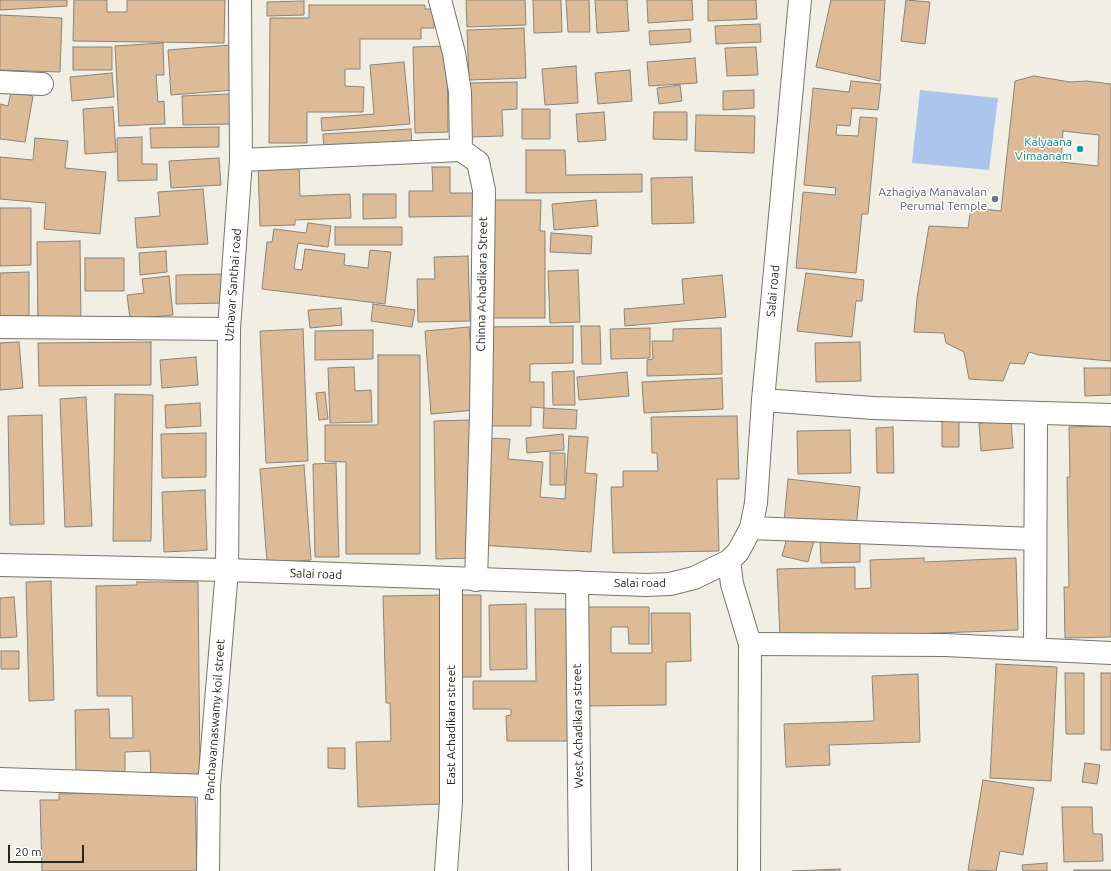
<!DOCTYPE html>
<style>
body{margin:0}
#map{position:relative;width:1111px;height:871px;overflow:hidden;background:#f1efe4;font-family:Ubuntu,sans-serif}
canvas{display:block}
.scale{position:absolute;left:8px;top:845px;width:76px;height:18px;box-sizing:border-box;border:2px solid #272722;border-top:0;padding-left:5px;font-size:12px;line-height:14px;white-space:nowrap;color:#272722;-webkit-text-stroke:3px #fff;paint-order:stroke}
</style>
<div id="map">
<canvas width="1111" height="871"></canvas>
<div class="scale">20 m</div>
</div>
<script>
const ctx = document.querySelector('canvas').getContext('2d');
ctx.lineJoin = 'round';
function paint(path, color) {
  ctx.fillStyle = color;
  ctx.fill(path, 'evenodd');
}
function shape(rows) {
  const path = new Path2D();
  for (const r of rows) {
    path.moveTo(r[0], r[1]);
    for (let i = 2; i < r.length; i += 2) path.lineTo(r[i], r[i + 1]);
  }
  return path;
}
function trace(path, color, width, dash) {
  ctx.strokeStyle = color;
  ctx.lineWidth = width;
  ctx.lineCap = dash ? 'butt' : 'round';
  ctx.setLineDash(dash || []);
  ctx.stroke(path);
}
function write(font, color, halo, rows, align = 'center') {
  ctx.font = font + ' Ubuntu,sans-serif';
  ctx.lineWidth = 3;
  ctx.setLineDash([]);
  ctx.textBaseline = 'middle';
  ctx.strokeStyle = halo;
  ctx.fillStyle = color;
  for (const [text, x, y, turn = 0] of rows) {
    ctx.save();
    ctx.translate(x, y);
    ctx.rotate((+turn || 0) * Math.PI / 180);
    ctx.textAlign = isNaN(turn) ? turn : align;
    if (halo) ctx.strokeText(text, 0, 0);
    ctx.fillText(text, 0, 0);
    ctx.restore();
  }
}
const water = shape([
 [920,90,998,98,989,170,912,163]
]);
const building = shape([
 [0,0,67,0,67,6,0,10,0,0],
 [74,0,107,0,107,12,127,12,127,0,225,0,224,43,73,41,74,0],
 [466,0,525,0,526,25,467,27,466,0],
 [533,0,561,0,562,32,534,33,533,0],
 [566,0,589,0,590,32,568,32,566,0],
 [595,0,627,0,629,31,597,33,595,0],
 [647,0,692,0,693,20,648,23,647,0],
 [708,0,756,0,757,19,708,21,708,0],
 [831,0,885,0,880,81,816,67,831,0],
 [906,0,930,2,925,44,901,41,906,0],
 [304,1,304,15,267,16,267,2,304,1],
 [309,5,425,5,425,9,434,9,434,28,421,28,421,39,360,39,360,69,345,69,345,86,364,87,363,112,307,112,307,143,269,143,270,18,309,18,309,5],
 [0,15,62,18,60,72,0,70,0,15],
 [760,24,761,42,716,44,715,26,760,24],
 [524,28,526,78,469,80,467,30,524,28],
 [690,29,691,42,650,45,649,31,690,29],
 [163,43,164,75,156,75,158,102,164,101,165,124,119,126,115,46,163,43],
 [231,45,235,90,171,95,168,50,231,45],
 [447,46,448,132,415,133,413,47,447,46],
 [73,47,112,47,112,70,73,70,73,47],
 [756,47,758,75,727,76,725,48,756,47],
 [695,58,697,83,649,86,647,62,695,58],
 [404,62,410,124,322,131,321,118,374,114,370,65,404,62],
 [576,66,578,103,545,105,542,69,576,66],
 [630,70,632,101,598,104,595,73,630,70],
 [112,73,114,97,72,101,70,77,112,73],
 [1034,76,1070,82,1087,81,1111,84,1111,361,1039,355,1029,352,1024,364,1010,363,1003,381,969,379,964,352,946,343,944,333,914,332,917,298,929,226,968,228,971,208,1001,211,1015,81,1034,76],
 [851,81,881,84,878,110,852,108,850,126,837,125,836,135,858,136,860,117,877,118,868,214,862,214,856,273,796,268,803,192,835,195,836,188,804,185,813,88,849,92,851,81],
 [517,82,517,109,502,110,503,136,470,137,469,83,517,82],
 [680,85,682,101,659,104,657,88,680,85],
 [754,90,754,108,723,110,723,91,754,90],
 [11,92,33,96,25,142,0,139,0,104,8,106,11,92],
 [230,94,231,124,183,125,182,96,230,94],
 [113,107,116,152,85,154,83,109,113,107],
 [522,109,550,109,550,139,522,139,522,109],
 [604,112,606,140,578,142,576,114,604,112],
 [654,112,687,112,687,140,653,139,654,112],
 [696,115,755,116,754,153,695,151,696,115],
 [219,127,219,147,151,148,150,128,219,127],
 [411,129,412,147,324,154,323,134,411,129],
 [1063,131,1099,135,1098,166,1061,162,1063,131],
 [142,137,142,164,157,164,157,180,118,181,117,138,142,137],
 [35,138,68,141,65,168,106,172,100,234,44,229,46,203,0,199,0,157,33,160,35,138],
 [526,150,565,150,566,175,642,174,642,192,526,193,526,150],
 [219,158,221,185,171,188,169,161,219,158],
 [299,163,300,196,350,194,351,218,295,220,295,225,260,226,258,164,299,163],
 [432,167,450,167,450,193,478,193,478,216,409,217,409,191,433,191,432,167],
 [692,177,694,223,652,224,651,178,692,177],
 [203,189,208,244,137,248,135,218,160,216,158,192,203,189],
 [363,194,396,194,396,218,363,219,363,194],
 [488,200,541,200,540,231,545,231,545,318,487,318,488,200],
 [596,200,598,226,554,230,552,204,596,200],
 [0,208,31,208,31,265,0,266,0,208],
 [308,223,331,226,328,247,298,243,294,269,302,270,305,249,345,254,344,265,368,268,370,250,391,252,385,304,262,289,267,242,272,242,274,229,306,233,308,223],
 [335,227,402,227,402,245,335,245,335,227],
 [551,233,592,236,591,254,550,252,551,233],
 [80,241,81,324,38,325,37,242,80,241],
 [166,251,167,272,140,275,139,253,166,251],
 [468,256,470,321,418,322,417,279,435,279,434,257,468,256],
 [85,258,124,258,124,291,85,291,85,258],
 [578,270,580,322,550,323,548,271,578,270],
 [29,272,29,316,0,316,0,273,29,272],
 [806,273,864,280,862,301,856,301,852,337,797,331,806,273],
 [223,274,223,303,176,304,176,275,223,274],
 [722,275,726,317,625,326,624,309,684,304,682,279,722,275],
 [169,276,173,315,130,319,127,295,144,293,142,279,169,276],
 [373,304,415,310,412,327,371,321,373,304],
 [341,308,342,325,310,328,308,310,341,308],
 [573,326,573,363,530,364,530,382,544,382,544,408,531,407,531,426,486,426,485,327,573,326],
 [581,326,600,326,601,364,582,364,581,326],
 [469,327,476,410,431,414,425,331,469,327],
 [650,328,650,358,611,359,610,329,650,328],
 [721,328,722,374,647,376,647,360,653,359,652,341,673,341,673,329,721,328],
 [303,329,308,461,266,463,260,331,303,329],
 [373,330,373,359,315,360,315,331,373,330],
 [19,342,23,388,0,390,0,343,19,342],
 [151,342,151,385,39,386,38,343,151,342],
 [860,342,861,381,816,382,815,343,860,342],
 [378,355,420,355,420,554,346,554,346,462,325,461,325,425,378,425,378,355],
 [196,357,198,385,162,388,160,360,196,357],
 [354,367,355,391,371,390,372,422,330,423,328,368,354,367],
 [1084,368,1111,368,1111,395,1085,396,1084,368],
 [574,371,575,405,553,405,552,372,574,371],
 [627,372,629,396,579,400,577,377,627,372],
 [722,378,723,409,644,413,642,382,722,378],
 [325,392,328,419,319,420,316,393,325,392],
 [115,394,153,395,151,541,113,541,115,394],
 [86,397,92,526,65,527,60,399,86,397],
 [200,403,201,426,166,428,165,405,200,403],
 [544,408,577,410,576,429,543,428,544,408],
 [42,415,44,524,10,525,8,416,42,415],
 [737,416,739,479,717,479,719,551,613,553,611,487,623,487,623,471,658,471,657,453,652,453,651,417,737,416],
 [472,420,473,558,436,559,434,421,472,420],
 [1011,420,1013,448,981,451,979,423,1011,420],
 [942,421,959,421,959,447,942,447,942,421],
 [1111,426,1111,637,1065,638,1064,587,1069,587,1067,477,1070,477,1069,427,1111,426],
 [893,427,894,473,877,473,876,428,893,427],
 [850,430,851,473,798,474,797,431,850,430],
 [206,433,206,477,162,478,161,434,206,433],
 [563,434,564,450,527,453,526,438,563,434],
 [569,436,588,437,585,473,597,474,591,552,478,545,486,438,510,439,508,459,543,462,540,497,565,499,569,436],
 [550,453,565,453,565,485,550,485,550,453],
 [336,463,339,557,315,557,313,464,336,463],
 [304,465,311,560,267,563,260,469,304,465],
 [788,479,860,487,856,529,784,522,788,479],
 [205,490,207,550,164,552,162,492,205,490],
 [789,530,815,537,808,562,782,556,789,530],
 [820,540,860,540,860,562,821,563,820,540],
 [924,558,924,562,1016,558,1018,630,831,637,780,636,777,569,855,567,855,589,871,588,870,560,924,558],
 [51,581,54,700,29,701,26,582,51,581],
 [137,582,198,582,200,776,151,777,150,751,125,752,125,772,76,772,75,710,109,709,110,738,133,738,132,696,97,696,96,586,137,585,137,582],
 [445,595,442,804,358,807,356,742,391,741,390,703,386,703,383,596,445,595],
 [458,595,481,595,481,677,459,677,458,595],
 [14,597,17,637,0,638,0,598,14,597],
 [526,604,527,669,490,670,489,605,526,604],
 [585,607,649,607,649,644,629,644,628,627,611,627,611,653,652,653,651,613,690,613,691,661,666,662,666,705,586,706,585,607],
 [535,609,572,609,573,741,507,741,506,716,511,715,511,709,473,709,473,681,536,681,535,609],
 [1,651,19,651,19,669,1,669,1,651],
 [996,664,1057,667,1051,781,990,778,996,664],
 [1065,673,1084,673,1084,734,1066,734,1065,673],
 [1101,673,1111,673,1111,750,1101,750,1101,673],
 [918,674,920,742,829,745,830,765,786,767,784,724,874,721,872,676,918,674],
 [328,748,345,748,345,769,328,768,328,748],
 [1085,763,1100,765,1097,784,1082,782,1085,763],
 [983,780,1034,788,1023,855,1000,851,996,871,968,870,983,780],
 [195,791,197,871,42,871,40,800,59,800,59,794,195,791],
 [1062,807,1092,807,1093,834,1102,834,1103,861,1064,862,1062,807],
 [1047,863,1047,871,1023,871,1022,865,1047,863],
 [840,869,840,871,792,871,840,869],
 [1074,870,1111,870,1111,871,1074,871,1074,870]
]);
const minor = shape([
 [440,0,454,53,460,92,461,150,478,162,484,190,481,416,476,580],
 [0,82,42,84],
 [241,160,461,150],
 [0,327,229,329],
 [763,400,873,408,1111,415],
 [751,528,1035,539],
 [577,582,580,871],
 [750,644,945,645,1111,653],
 [1035,648,1036,413],
 [0,779,209,786],
 [208,871,209,786,227,570,229,329,241,160,240,0],
 [446,871,451,801,451,579]
]);
const secondary = shape([
 [729,561,732,584,750,644,749,871],
 [0,565,227,570,646,585,670,584,694,578,729,561,738,552,751,528,756,503,763,400,800,0]
]);
const markers = [
 [1080,149,4,"#0f9aa8"],
 [995,199,4,"#6b7280"]
];
const cultureNames = [
 ["Kalyaana",1072,142],
 ["Vimaanam",1072,156]
];
const worshipNames = [
 ["Azhagiya Manavalan",987,192],
 ["Perumal Temple",987,206]
];
const streetNames = [
 ["Chinna Achadikara Street",482,284,-89],
 ["Uzhavar Santhai road",233,285,-86],
 ["Salai road",773,291,-85],
 ["Salai road",316,574,2],
 ["Salai road",640,583],
 ["Panchavarnaswamy koil street",215,720,-86],
 ["East Achadikara street",451,725,-90],
 ["West Achadikara street",578,726,-91]
];
paint(water, '#abc5ec');
paint(building, '#dcbb96');
trace(building, '#8a837a', 1);
trace(minor, '#77756b', 24);
trace(secondary, '#77756b', 24);
trace(minor, '#fff', 22);
trace(secondary, '#fff', 22);
for (const [x, y, r, color] of markers) {
  const dot = new Path2D();
  dot.arc(x, y, r, 0, 2 * Math.PI);
  ctx.fillStyle = color;
  ctx.fill(dot);
  trace(dot, '#fff', 1.5);
}
write('12px', '#0d838f', '#fff', cultureNames, 'right');
write('12px', '#5b616d', '#fff', worshipNames, 'right');
write('12px', '#272722', '#fff', streetNames);
</script>
